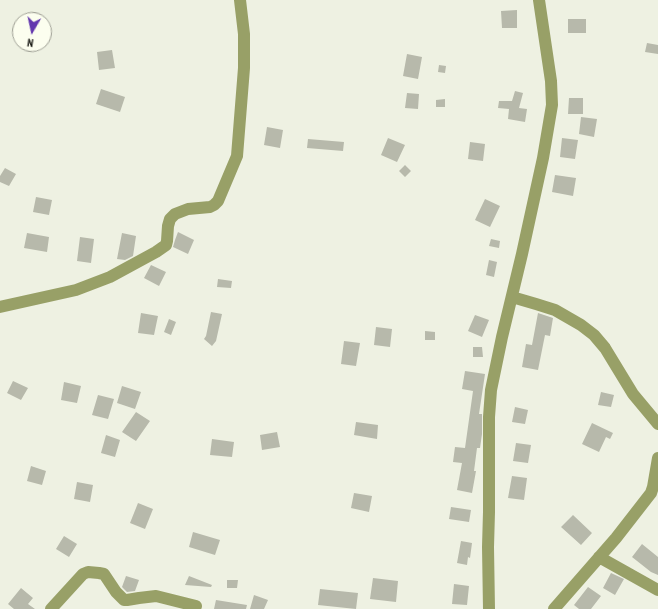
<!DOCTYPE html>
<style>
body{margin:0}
#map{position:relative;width:658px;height:609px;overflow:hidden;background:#eef1e2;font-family:"PT Sans Narrow",sans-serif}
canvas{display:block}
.north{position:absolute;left:12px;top:12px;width:40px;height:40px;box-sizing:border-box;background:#fcfeef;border:1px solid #9e9f94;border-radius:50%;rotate:189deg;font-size:11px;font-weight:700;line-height:16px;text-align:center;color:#11110c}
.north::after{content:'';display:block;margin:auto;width:14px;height:18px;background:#6337ae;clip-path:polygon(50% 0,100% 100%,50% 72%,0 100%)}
</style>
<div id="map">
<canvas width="658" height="609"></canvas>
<div class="north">N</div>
</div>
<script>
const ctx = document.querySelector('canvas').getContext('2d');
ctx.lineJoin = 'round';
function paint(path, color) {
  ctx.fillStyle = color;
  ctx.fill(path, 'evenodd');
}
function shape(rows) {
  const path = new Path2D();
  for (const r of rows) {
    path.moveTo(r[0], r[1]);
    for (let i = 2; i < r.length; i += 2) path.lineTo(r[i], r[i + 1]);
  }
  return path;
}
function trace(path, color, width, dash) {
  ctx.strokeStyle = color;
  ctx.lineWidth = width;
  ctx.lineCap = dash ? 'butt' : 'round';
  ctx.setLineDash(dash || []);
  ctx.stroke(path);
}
const building = shape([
 [517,10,517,28,502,28,501,11],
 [568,19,586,19,586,33,568,33],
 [647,43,658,45,658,54,645,52],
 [112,50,115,68,99,70,97,52],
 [407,54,422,57,418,79,403,76],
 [439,65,446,66,445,73,438,72],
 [101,89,125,97,120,112,96,104],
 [515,91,523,93,519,108,527,109,525,122,508,119,509,109,498,108,499,101,512,101],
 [407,93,419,94,418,109,405,108],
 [569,98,583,98,583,114,568,114],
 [445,99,445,107,436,107,436,100],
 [581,117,597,119,594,137,579,134],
 [267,127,283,130,280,148,264,145],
 [388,138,405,145,397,162,381,155],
 [562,138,578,140,575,159,560,157],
 [308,139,344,142,343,151,307,148],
 [470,142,485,144,483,161,468,159],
 [405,165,411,171,405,177,399,171],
 [5,168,16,174,9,186,0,182,0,176],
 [555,175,576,178,573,196,552,192],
 [36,197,52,200,49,215,33,212],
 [485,199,500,206,490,227,475,220],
 [178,232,194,240,188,254,173,247,175,240],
 [27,233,49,237,47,252,24,248],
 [122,233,136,236,133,256,125,260,117,259],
 [80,237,94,239,91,263,77,261],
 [491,239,500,241,499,248,489,246],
 [489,260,497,262,494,277,486,275],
 [151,265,166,272,159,286,144,278],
 [218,279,232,281,231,288,217,287],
 [211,312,222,314,216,341,212,346,204,339,206,336],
 [141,313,158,316,154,335,138,333],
 [538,313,553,318,550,336,545,335,538,370,522,367,526,344,532,345],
 [475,315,489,320,482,337,468,331],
 [169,319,176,322,171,335,164,332],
 [376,327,392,329,390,347,374,345],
 [425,331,435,332,435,340,425,340],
 [344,341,360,343,356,366,341,364],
 [473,347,482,347,483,357,473,357],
 [465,371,485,374,479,414,482,414,482,434,480,448,477,448,474,471,476,471,472,493,457,490,462,463,453,462,455,447,465,448,473,391,462,389],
 [13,381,28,388,21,400,7,393],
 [64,382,81,386,77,403,61,400],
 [122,386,141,392,135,409,117,403],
 [601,392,614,395,611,407,598,405],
 [98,395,114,399,108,419,92,415],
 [515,407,528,410,525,424,512,422],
 [136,412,150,421,136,441,122,432],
 [356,422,378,425,377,439,354,435],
 [592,423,613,433,610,439,606,437,599,452,582,444],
 [277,432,280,447,262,450,260,435],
 [106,435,120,440,115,457,101,453],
 [212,439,234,442,232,457,210,455],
 [516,443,531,445,528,463,513,461],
 [31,466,46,471,42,485,27,481],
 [512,476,527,478,524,500,508,498],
 [77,482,93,485,90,502,74,499],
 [354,493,372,496,369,512,351,508],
 [138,503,153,509,145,529,130,523],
 [451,507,471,510,469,522,449,519],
 [573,515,592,533,581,545,561,527],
 [193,532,220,540,215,555,189,547],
 [64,536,77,544,69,557,56,549],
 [461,541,472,543,470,558,468,557,467,565,457,563],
 [642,544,658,557,658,575,651,572,632,557],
 [611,573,624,579,615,595,603,588],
 [126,576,139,580,135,591,127,592,122,587],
 [189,576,212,585,211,587,185,585],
 [373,578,398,581,396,602,370,599],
 [227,580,238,580,237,588,227,588],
 [454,584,469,586,467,605,452,604],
 [588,587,601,596,591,609,579,609,574,605],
 [21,588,33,598,28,604,35,609,14,609,8,604],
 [320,589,358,593,356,609,318,605],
 [254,595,268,600,264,609,250,609],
 [216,600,247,605,246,609,214,609]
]);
const minor = shape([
 [512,297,536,304,555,310,581,325,594,335,605,348,633,394,658,424],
 [0,307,76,290,110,277,156,252,166,245,167,241,168,226,170,219,175,214,188,209,210,207,214,205,218,201,237,156,244,68,244,34,240,0],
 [599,557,658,590],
 [51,609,83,574,88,572,99,573,104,574,116,592,124,600,127,600,139,598,156,596,196,606],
 [489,609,488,547,489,512,489,417,491,390,502,337,522,254,543,158,552,105,551,81,539,0],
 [554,609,616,538,651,493,653,487,658,458]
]);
paint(building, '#b7b9ab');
trace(minor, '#98a067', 12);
</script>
